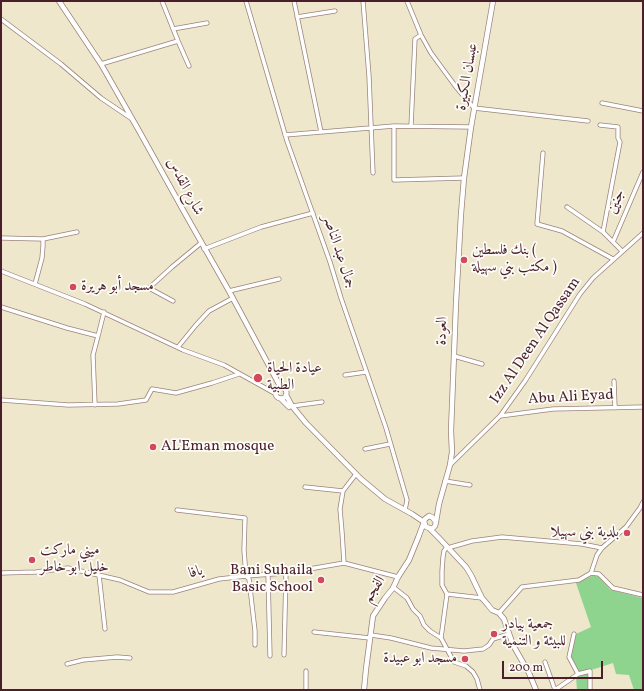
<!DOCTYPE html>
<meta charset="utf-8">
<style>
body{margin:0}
#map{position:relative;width:644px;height:691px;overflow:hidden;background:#eee7cb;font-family:Vollkorn,serif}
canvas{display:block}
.frame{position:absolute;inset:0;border:2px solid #4a1f2b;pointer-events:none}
.scale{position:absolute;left:502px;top:661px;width:101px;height:18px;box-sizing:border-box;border:2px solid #4a1f2b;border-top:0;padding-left:5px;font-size:12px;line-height:14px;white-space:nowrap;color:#4a1f2b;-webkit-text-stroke:3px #fdfcf7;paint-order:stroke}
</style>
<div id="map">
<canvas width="644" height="691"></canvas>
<div class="frame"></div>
<div class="scale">200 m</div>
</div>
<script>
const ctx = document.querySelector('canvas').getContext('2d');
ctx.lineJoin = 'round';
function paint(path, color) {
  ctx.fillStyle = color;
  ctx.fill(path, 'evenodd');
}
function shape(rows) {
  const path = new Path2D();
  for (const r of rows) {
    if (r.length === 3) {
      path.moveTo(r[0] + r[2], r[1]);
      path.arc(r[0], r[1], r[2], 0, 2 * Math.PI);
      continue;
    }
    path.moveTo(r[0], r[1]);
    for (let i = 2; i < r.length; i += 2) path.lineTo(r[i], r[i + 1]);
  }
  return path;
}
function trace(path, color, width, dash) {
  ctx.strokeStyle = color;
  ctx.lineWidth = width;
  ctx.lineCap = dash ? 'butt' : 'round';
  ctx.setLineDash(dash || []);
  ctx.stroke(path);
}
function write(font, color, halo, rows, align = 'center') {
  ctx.font = font + ' Vollkorn,Amiri,serif';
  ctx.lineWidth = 3.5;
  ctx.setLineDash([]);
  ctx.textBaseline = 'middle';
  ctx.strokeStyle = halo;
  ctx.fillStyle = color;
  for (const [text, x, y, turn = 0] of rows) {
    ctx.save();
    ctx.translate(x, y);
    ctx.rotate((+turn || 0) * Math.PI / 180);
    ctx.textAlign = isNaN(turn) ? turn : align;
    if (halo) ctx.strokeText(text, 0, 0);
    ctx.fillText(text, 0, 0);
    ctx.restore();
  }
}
const green = shape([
 [594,575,599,577,611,590,643,598,643,690,634,690,629,675,616,674,613,663,588,671,589,690,577,690,576,677,580,674,570,655,576,634,591,627,576,583]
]);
const minor = shape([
 [162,1,178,41,189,66],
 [246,1,287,141,330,262,341,298,386,428,407,500,405,510],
 [294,1,321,132],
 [363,1,369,76,373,173],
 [407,1,421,35,431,53,456,87,474,108,588,121],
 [297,17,335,11],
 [1,19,61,64,101,98,132,119],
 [173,29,207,23],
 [101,64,178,41],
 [602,103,643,111],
 [600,125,618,127,618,138,620,142,603,232],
 [394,126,394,180,464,178],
 [411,126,415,39,421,35],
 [285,135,394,126,471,127],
 [543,153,537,224,562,231,613,259],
 [567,207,603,232,622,251],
 [1,238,43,239,77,232],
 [613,242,643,172],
 [204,249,261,227,313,213],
 [1,271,85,304,183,350,224,365,276,394],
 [35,284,42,258,43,246,43,239],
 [229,291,279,279],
 [173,301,149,288,172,267,201,243],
 [1,307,67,328,98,336,104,312],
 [178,347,196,325,209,311,233,298],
 [454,356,482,364],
 [345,375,366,372],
 [614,381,615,408],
 [1,400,68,405,118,404,146,400,152,389,176,393,212,383,239,374],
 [95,405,93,355,98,336],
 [292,406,322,402],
 [500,416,553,409,643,407],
 [365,449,390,444],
 [450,465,500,416,525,381,580,294,593,278,643,233],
 [445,481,470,485],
 [305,487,343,491],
 [177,510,245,518,244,550,246,576,249,579,255,631,255,645],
 [447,547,444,551,443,557,442,571,442,585,447,594,441,638,454,662,466,666,473,672,477,679,480,690],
 [451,547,472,541,502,537,582,544,602,548],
 [344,563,342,532,340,509,343,491,356,474],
 [1,573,36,572,68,568,120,580,149,592,173,592,219,579,246,576,286,573,344,563,398,577],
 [591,573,597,555,602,548,626,527,640,508,643,502],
 [268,574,270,656],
 [99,575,105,629],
 [393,587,407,598,413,609,420,616,424,625,430,631,441,638],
 [447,594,482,598],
 [499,613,522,587,579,580,591,573,599,574,613,588,643,595],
 [314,632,370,638],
 [371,635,391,638,431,648,464,651,483,649,489,645,493,639,509,634],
 [284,655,286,573],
 [545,662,555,690],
 [67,664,83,660,117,657,130,658],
 [306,671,306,690],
 [578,674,590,671,590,690],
 [555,690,578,674,569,657,574,634]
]);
const major = shape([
 [59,1,101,64,138,129,187,217,229,291,281,388],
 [281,393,5.5],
 [286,395,292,406,306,423,361,479,385,499,412,514,424,522,418,538,409,560,398,577,393,588,385,598,373,616,366,669,364,690],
 [281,399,289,407],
 [429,516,432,517,436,522,435,526,432,529,426,527,424,522,425,519,429,516],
 [436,522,439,504,450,465,452,452,451,431,456,303,461,214,464,178,471,127,493,1],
 [429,528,439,538,466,567,471,575,482,598,488,605,492,610,499,613,504,619,513,645,529,673,536,690]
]);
const markers = [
 [464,260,4,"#d1495b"],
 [73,287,4,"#d1495b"],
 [258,378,5,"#d1495b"],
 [153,447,4,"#d1495b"],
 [627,533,4,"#d1495b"],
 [32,560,4,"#d1495b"],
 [321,580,4,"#d1495b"],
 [494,634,4,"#d1495b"],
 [465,659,4,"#d1495b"]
];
const streetNames = [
 ["عبسان الكبيرة",468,77,-80],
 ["شارع القدس",184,187,62],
 ["جنين",617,202,-67],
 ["جمال عبد الناصر",338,252,72],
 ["العودة",443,331,-88],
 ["Izz Al Deen Al Qassam",536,341,-56],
 ["Abu Ali Eyad",571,398,-3],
 ["يافا",196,573,-16],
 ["الفجم",375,590,-57]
];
const poiNames = [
 ["بنك فلسطين (",472,251],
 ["مكتب بني سهيلة )",472,268],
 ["مسجد أبو هريرة",81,287],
 ["عيادة الحياة",267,369],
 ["الطبية",267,386],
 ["AL'Eman mosque",161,447],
 ["بلدية بني سهيلا",619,533,"right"],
 ["ميني ماركت",40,551],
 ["خليل ابو خاطر",40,568],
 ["Bani Suhaila",313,571,"right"],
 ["Basic School",313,588,"right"],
 ["جمعية بيادر",502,625],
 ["للبيئة و التنمية",502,642],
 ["مسجد ابو عبيدة",457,659,"right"]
];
paint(green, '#8fd48e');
trace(minor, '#9c837b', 5);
trace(major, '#9c837b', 6);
trace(minor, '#fff', 3.5);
trace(major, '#fff', 4.5);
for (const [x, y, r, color] of markers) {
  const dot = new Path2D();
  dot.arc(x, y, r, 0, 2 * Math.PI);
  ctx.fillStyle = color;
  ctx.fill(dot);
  trace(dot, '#fdfcf7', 1.5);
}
write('15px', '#4a1f2b', '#fdfcf7', streetNames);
write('15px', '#4a1f2b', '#fdfcf7', poiNames, 'left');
</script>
